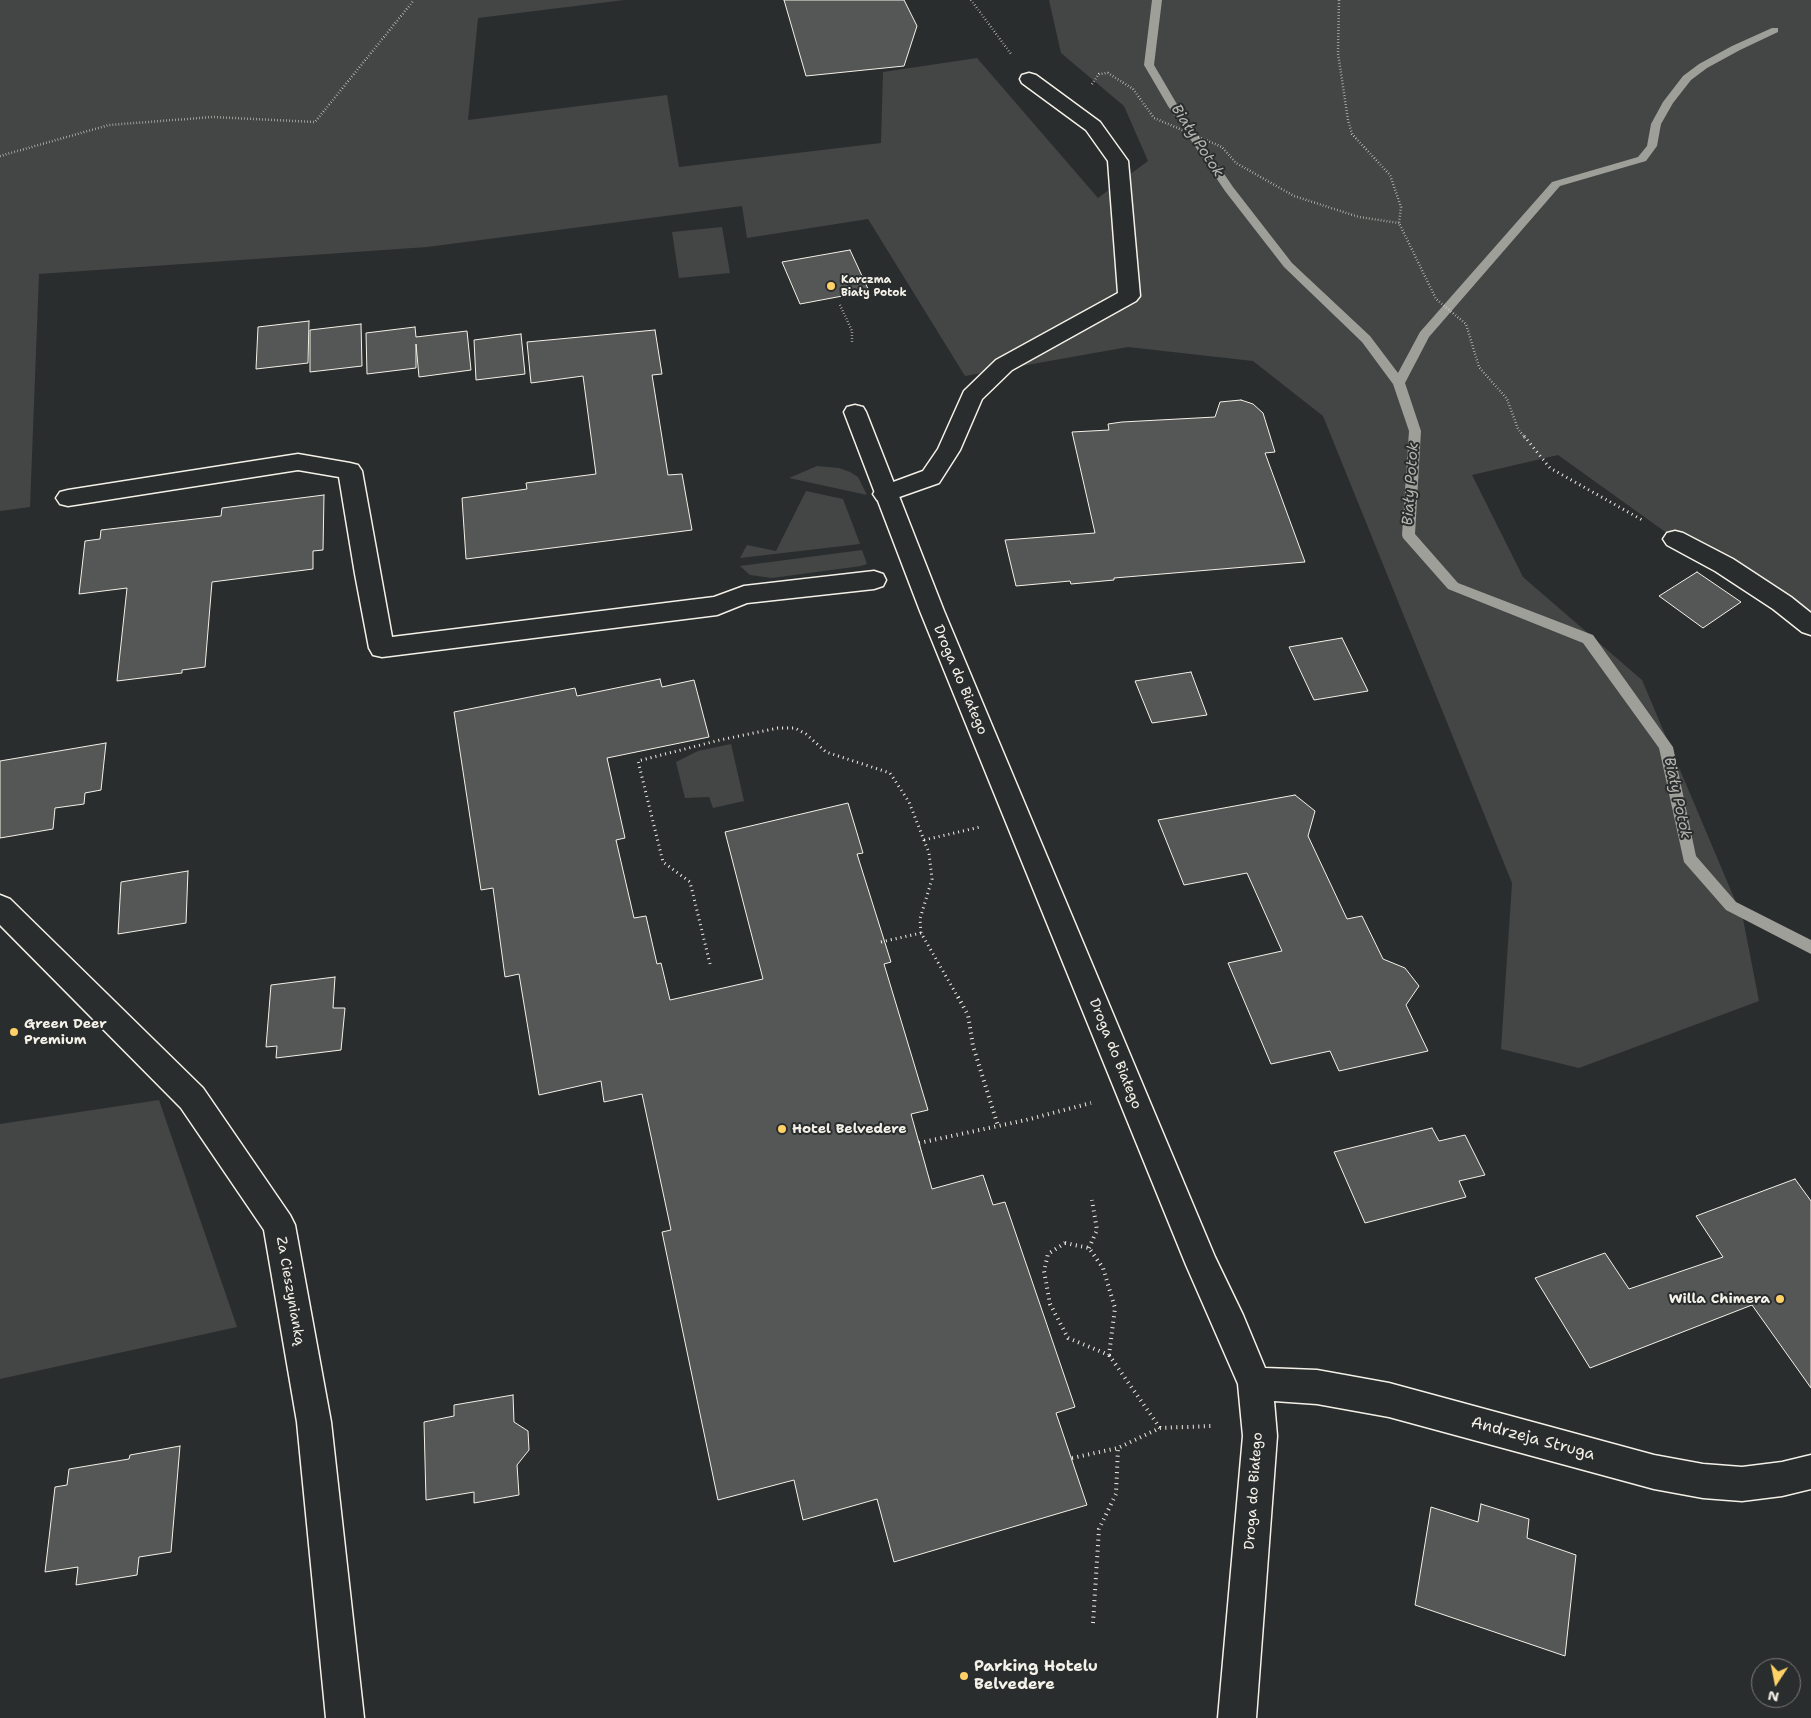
<!DOCTYPE html>
<meta charset="utf-8">
<style>
body{margin:0}
#map{position:relative;width:1811px;height:1718px;overflow:hidden;background:#2a2d2e;font-family:"Shantell Sans",sans-serif}
canvas{display:block}
.north{position:absolute;left:1751px;top:1658px;width:50px;height:50px;box-sizing:border-box;background:#2a2d2e;border:1px solid #7b7b78;border-radius:50%;rotate:191deg;font-size:14px;font-weight:700;line-height:20px;text-align:center;color:#f4f1e8}
.north::after{content:'';display:block;margin:auto;width:18px;height:22px;background:#ffd166;clip-path:polygon(50% 0,100% 100%,50% 72%,0 100%)}
</style>
<div id="map">
<canvas width="1811" height="1718"></canvas>
<div class="north">N</div>
</div>
<script>
const ctx = document.querySelector('canvas').getContext('2d');
ctx.lineJoin = 'round';
function paint(path, color) {
  ctx.fillStyle = color;
  ctx.fill(path, 'evenodd');
}
function shape(rows) {
  const path = new Path2D();
  for (const r of rows) {
    path.moveTo(r[0], r[1]);
    for (let i = 2; i < r.length; i += 2) path.lineTo(r[i], r[i + 1]);
  }
  return path;
}
function trace(path, color, width, dash) {
  ctx.strokeStyle = color;
  ctx.lineWidth = width;
  ctx.lineCap = dash ? 'butt' : 'round';
  ctx.setLineDash(dash || []);
  ctx.stroke(path);
}
function write(font, color, halo, rows, align = 'center') {
  ctx.font = font + ' "Shantell Sans",sans-serif';
  ctx.lineWidth = 4;
  ctx.setLineDash([]);
  ctx.textBaseline = 'middle';
  ctx.strokeStyle = halo;
  ctx.fillStyle = color;
  for (const [text, x, y, turn = 0] of rows) {
    ctx.save();
    ctx.translate(x, y);
    ctx.rotate((+turn || 0) * Math.PI / 180);
    ctx.textAlign = isNaN(turn) ? turn : align;
    if (halo) ctx.strokeText(text, 0, 0);
    ctx.fillText(text, 0, 0);
    ctx.restore();
  }
}
const green = shape([
 [0,0,624,0,478,18,468,120,667,95,679,167,881,143,883,72,977,58,1098,198,1148,161,1124,106,1061,53,1049,0,1811,0,1811,622,1798,627,1558,455,1472,475,1523,577,1642,680,1743,919,1759,1001,1579,1068,1501,1049,1512,883,1323,416,1253,361,1128,347,965,376,868,219,747,238,742,206,427,247,39,274,30,507,0,511],
 [722,227,730,273,679,278,672,232],
 [817,466,839,468,850,472,858,477,867,495,789,478],
 [806,491,843,499,860,544,740,558,747,545,776,551],
 [862,550,867,564,861,566,772,578,750,575,740,566],
 [731,744,744,801,713,808,709,797,685,798,676,762,698,751],
 [159,1100,237,1327,0,1379,0,1124]
]);
const stream = shape([
 [1152,0,1162,0,1154,65,1178,106,1233,187,1292,263,1370,336,1398,373,1420,332,1552,182,1638,157,1647,146,1651,124,1663,102,1683,76,1699,64,1732,46,1772,28,1778,28,1778,32,1740,50,1707,68,1691,80,1673,103,1661,124,1657,146,1646,161,1560,186,1429,337,1405,383,1421,431,1415,534,1458,583,1593,635,1673,747,1696,856,1736,902,1811,940,1811,954,1726,910,1684,862,1659,748,1583,643,1448,589,1403,538,1402,535,1409,431,1393,384,1362,342,1284,267,1225,191,1168,106,1144,65,1152,0]
]);
const building = shape([
 [784,0,904,0,917,26,904,66,806,76,784,0],
 [850,250,869,291,800,304,782,262,850,250],
 [309,321,308,363,256,369,258,327,309,321],
 [361,324,362,366,310,372,310,330,361,324],
 [415,327,416,337,467,331,471,370,419,377,416,344,416,368,367,374,366,333,415,327],
 [655,330,662,374,652,375,668,475,682,474,692,530,466,559,462,498,527,489,526,483,596,474,583,376,531,383,527,342,655,330],
 [521,334,525,374,476,380,474,340,521,334],
 [1241,400,1253,404,1263,413,1275,452,1265,453,1305,562,1114,578,1114,580,1071,584,1070,581,1016,586,1005,540,1095,533,1072,432,1109,430,1108,424,1122,422,1215,417,1220,402,1241,400],
 [324,495,323,550,313,551,313,569,212,582,205,667,182,670,182,673,117,681,127,588,79,594,85,541,100,539,101,530,221,516,222,508,324,495],
 [1697,572,1741,602,1703,628,1659,596,1697,572],
 [1342,638,1368,691,1314,700,1289,647,1342,638],
 [1191,672,1207,715,1152,723,1135,681,1191,672],
 [660,679,662,687,694,680,709,737,607,758,625,838,616,840,634,918,646,916,657,964,661,963,670,1000,763,979,725,832,848,803,863,853,857,854,891,962,884,964,928,1110,911,1114,932,1189,983,1175,993,1205,1005,1202,1075,1407,1056,1413,1087,1505,894,1562,877,1499,803,1520,794,1480,718,1500,662,1232,671,1230,642,1094,604,1102,601,1081,539,1095,519,974,505,977,493,888,481,890,454,712,575,688,577,696,660,679],
 [106,743,101,790,85,793,84,804,55,808,53,829,0,838,0,761,106,743],
 [1295,795,1315,811,1308,836,1347,919,1362,916,1383,959,1405,968,1419,986,1406,1005,1428,1051,1339,1071,1330,1051,1271,1064,1228,963,1282,951,1247,873,1184,885,1158,820,1295,795],
 [188,871,186,923,118,934,121,882,188,871],
 [335,977,333,1008,345,1008,341,1050,276,1058,277,1046,266,1047,271,985,335,977],
 [1432,1128,1439,1141,1465,1135,1485,1175,1459,1181,1466,1197,1365,1223,1334,1152,1432,1128],
 [1795,1179,1811,1201,1811,1388,1752,1305,1590,1368,1535,1278,1605,1253,1629,1289,1723,1257,1696,1216,1795,1179],
 [513,1395,514,1422,528,1431,529,1450,517,1465,519,1495,474,1503,474,1492,426,1500,424,1422,454,1416,454,1405,513,1395],
 [180,1446,171,1552,139,1557,137,1575,76,1585,78,1567,45,1572,55,1487,67,1485,69,1469,129,1459,130,1455,180,1446],
 [1481,1504,1529,1519,1527,1538,1576,1555,1565,1656,1415,1605,1431,1507,1478,1522,1481,1504]
]);
const pathFar2 = shape([
 [971,0,1011,54],
 [1339,0,1338,53,1348,120,1352,134,1390,175,1401,207,1399,223,1436,299,1466,324,1479,367,1507,399,1518,429,1525,438],
 [1092,84,1099,74,1108,73,1133,89,1154,118,1222,147,1236,163,1294,196,1359,217,1399,223],
 [0,156,109,125,213,117,315,122,414,0],
 [840,305,852,331,852,344]
]);
const pathFar1 = shape([
 [1524,436,1550,468,1644,521],
 [924,840,980,827],
 [881,942,921,933],
 [710,964,690,882,663,862,638,761,720,740,778,728,795,728,806,734,826,752,890,773,909,802,929,853,932,879,920,919,921,933,959,999]
]);
const path = shape([
 [958,997,968,1015,973,1046,998,1126],
 [919,1143,1026,1120,1091,1103],
 [1065,1243,1089,1248,1103,1268,1115,1308,1109,1355,1068,1338,1050,1304,1044,1271,1048,1254,1065,1243],
 [1089,1248,1097,1230,1092,1200],
 [1109,1355,1160,1428],
 [1072,1458,1118,1448],
 [1093,1623,1099,1529,1116,1494,1118,1448,1160,1428,1212,1426]
]);
const lane = shape([
 [1029,73,1036,75,1100,122,1128,161,1140,296,1136,301,1012,370,982,399,960,450,939,483,885,502,877,500,873,494,877,488,923,471,938,449,964,391,996,360,1118,293,1108,161,1086,130,1022,83,1020,79,1022,75,1029,73],
 [298,454,350,463,358,465,362,471,392,637,714,597,744,586,874,571,883,574,886,580,883,586,874,589,747,603,717,615,382,657,373,655,369,648,355,574,339,477,298,470,68,506,60,504,56,498,60,492,68,490,298,454],
 [0,895,10,899,203,1088,290,1215,295,1225,331,1422,364,1718,326,1718,297,1422,264,1230,181,1108,0,925,0,895]
]);
const street = shape([
 [855,405,863,407,866,412,944,611,1215,1257,1243,1315,1265,1368,1317,1370,1389,1383,1654,1455,1703,1464,1742,1467,1782,1462,1811,1455,1811,1489,1782,1496,1742,1501,1703,1498,1654,1489,1389,1417,1317,1404,1274,1401,1277,1436,1256,1718,1218,1718,1243,1436,1238,1384,1186,1265,920,611,844,412,847,407,855,405],
 [1675,531,1683,533,1733,559,1791,597,1811,613,1811,635,1802,632,1773,609,1715,571,1667,545,1663,539,1667,533,1675,531]
]);
const markers = [
 [831,286,5,"#ffd166"],
 [14,1032,5,"#ffd166"],
 [782,1129,5,"#ffd166"],
 [1780,1299,5,"#ffd166"],
 [964,1676,5,"#ffd166"]
];
const farPoinames = [
 ["Karczma",841,280],
 ["Biały Potok",841,293]
];
const streetNames = [
 ["Droga do Białego",960,680,67],
 ["Droga do Białego",1115,1054,68],
 ["Za Cieszynianką",290,1291,80],
 ["Droga do Białego",1254,1491,-86]
];
const poiNames = [
 ["Green Deer",24,1024],
 ["Premium",24,1040],
 ["Hotel Belvedere",792,1129],
 ["Willa Chimera",1770,1299,"right"]
];
const waterNames = [
 ["Biały Potok",1197,141,57],
 ["Biały Potok",1411,484,-86],
 ["Biały Potok",1677,798,78]
];
const nearStreetnames = [
 ["Andrzeja Struga",1533,1439,15]
];
const nearPoinames = [
 ["Parking Hotelu",974,1667],
 ["Belvedere",974,1685]
];
paint(green, '#444645');
paint(stream, '#9f9f9a');
paint(building, '#555756');
trace(building, '#f4f1e8', 1);
trace(lane, '#f4f1e8', 3);
trace(street, '#f4f1e8', 3);
trace(pathFar2, '#f4f1e8', 2.5, [0.5, 2.5]);
trace(pathFar1, '#f4f1e8', 3, [1, 4]);
trace(path, '#f4f1e8', 4, [1, 4.5]);
paint(lane, '#2a2d2e');
paint(street, '#2a2d2e');
for (const [x, y, r, color] of markers) {
  const dot = new Path2D();
  dot.arc(x, y, r, 0, 2 * Math.PI);
  ctx.fillStyle = color;
  ctx.fill(dot);
  trace(dot, '#2a2d2e', 2);
}
write('bold 11px', '#f4f1e8', '#2a2d2e', farPoinames, 'left');
write('14px', '#f4f1e8', '#2a2d2e', streetNames);
write('bold 14px', '#f4f1e8', '#2a2d2e', poiNames, 'left');
write('italic 15px', '#b5b3ae', '#2a2d2e', waterNames);
write('16px', '#f4f1e8', '#2a2d2e', nearStreetnames);
write('bold 16px', '#f4f1e8', '#2a2d2e', nearPoinames, 'left');
</script>
